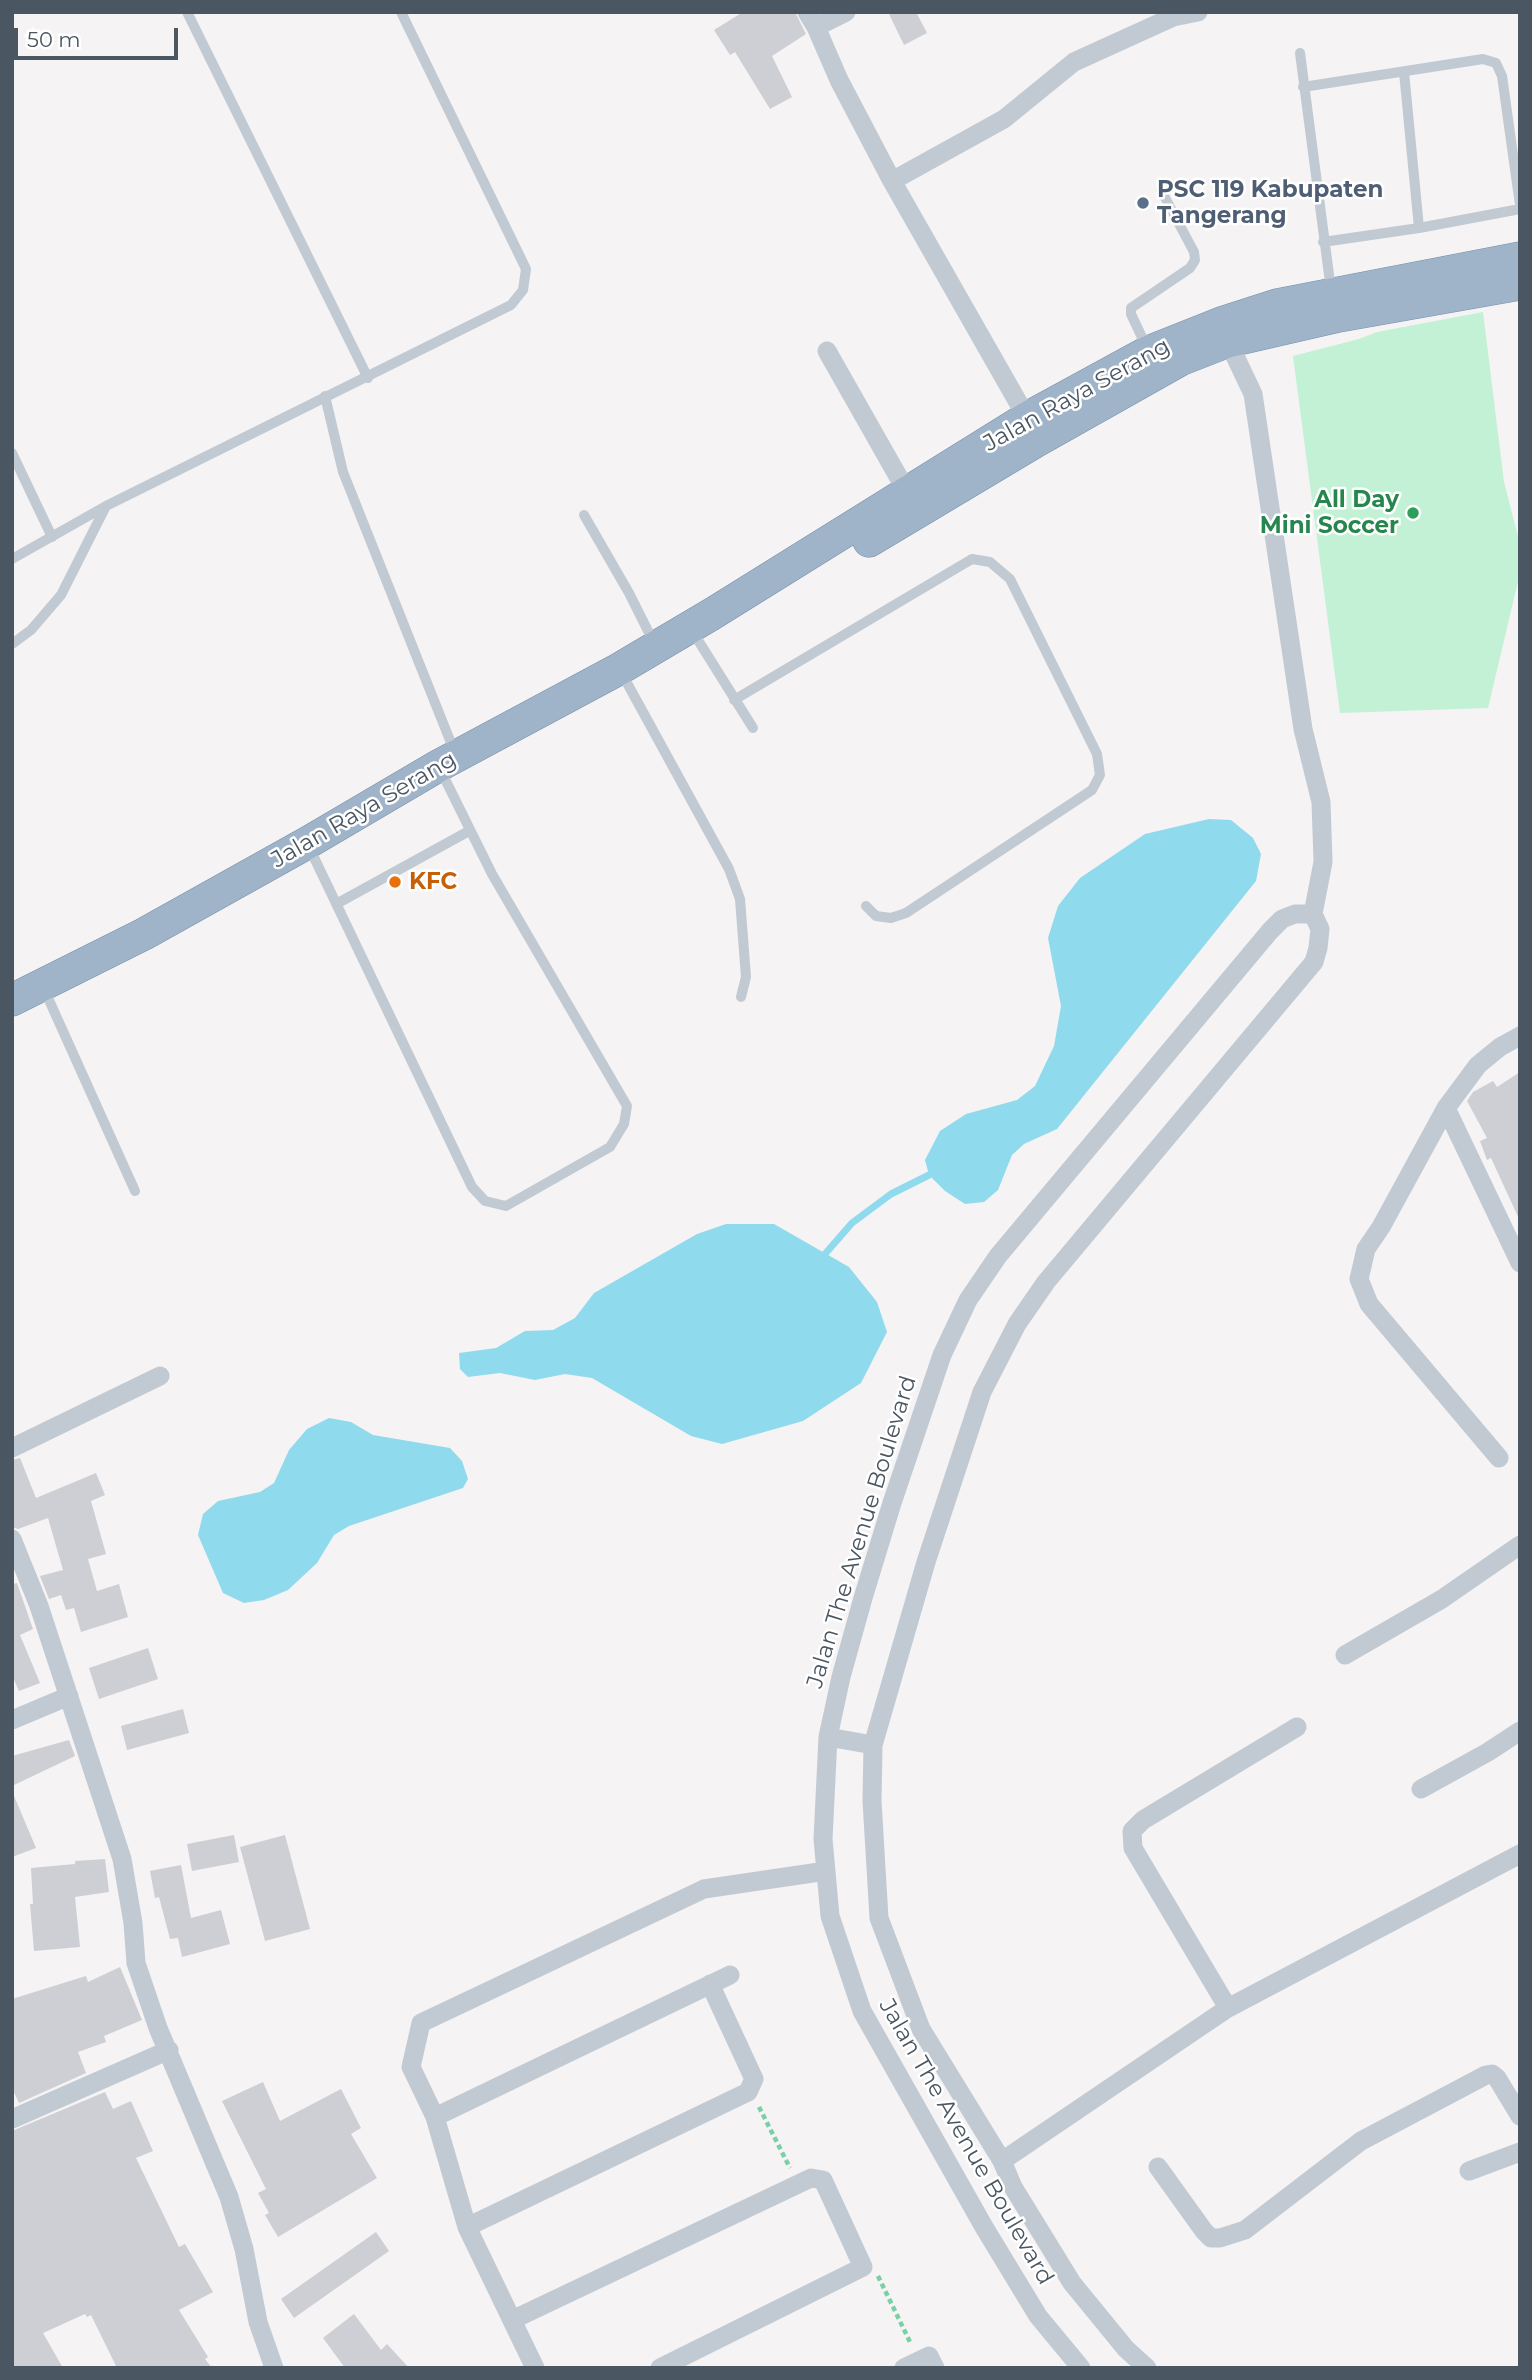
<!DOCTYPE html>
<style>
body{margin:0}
#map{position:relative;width:1532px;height:2380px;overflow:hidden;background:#f5f3f3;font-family:Montserrat,sans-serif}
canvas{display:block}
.frame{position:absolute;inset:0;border:14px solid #4a5661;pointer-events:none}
.scale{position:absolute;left:14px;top:28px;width:164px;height:32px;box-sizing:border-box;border:4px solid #4a5661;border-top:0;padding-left:9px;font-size:21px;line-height:24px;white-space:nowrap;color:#4a5661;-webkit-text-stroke:5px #fff;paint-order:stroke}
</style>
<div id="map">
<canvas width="1532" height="2380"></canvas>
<div class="frame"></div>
<div class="scale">50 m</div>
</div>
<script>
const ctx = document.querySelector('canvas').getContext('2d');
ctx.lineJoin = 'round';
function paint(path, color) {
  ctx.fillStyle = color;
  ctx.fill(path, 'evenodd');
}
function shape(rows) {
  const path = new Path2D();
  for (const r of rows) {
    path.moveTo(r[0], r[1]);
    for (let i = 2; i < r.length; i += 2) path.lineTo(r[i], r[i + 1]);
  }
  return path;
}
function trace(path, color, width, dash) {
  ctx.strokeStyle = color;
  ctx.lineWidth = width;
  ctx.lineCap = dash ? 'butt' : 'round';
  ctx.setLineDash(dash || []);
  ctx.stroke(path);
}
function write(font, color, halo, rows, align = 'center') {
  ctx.font = font + ' Montserrat,sans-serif';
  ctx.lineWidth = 5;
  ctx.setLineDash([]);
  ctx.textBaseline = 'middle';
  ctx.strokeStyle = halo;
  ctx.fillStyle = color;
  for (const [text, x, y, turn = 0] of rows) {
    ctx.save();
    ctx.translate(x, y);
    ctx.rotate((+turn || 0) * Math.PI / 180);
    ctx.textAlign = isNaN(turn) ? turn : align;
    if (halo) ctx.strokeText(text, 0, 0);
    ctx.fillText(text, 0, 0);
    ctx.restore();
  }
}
const green = shape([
 [1483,312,1504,482,1520,544,1520,573,1488,708,1340,713,1293,356,1359,339,1377,332]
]);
const water = shape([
 [1209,819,1231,820,1253,838,1261,854,1256,881,1057,1129,1024,1144,1012,1155,998,1190,984,1202,965,1204,945,1191,929,1175,925,1160,940,1131,966,1114,1017,1100,1035,1086,1054,1046,1061,1006,1048,938,1058,906,1080,878,1145,834],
 [726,1224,774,1224,849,1267,877,1302,887,1332,861,1383,803,1421,722,1444,691,1436,592,1378,565,1374,535,1380,500,1373,468,1377,460,1369,459,1353,496,1348,525,1331,553,1330,575,1318,594,1293,697,1234],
 [329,1418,351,1422,373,1435,450,1448,462,1461,468,1479,463,1488,349,1526,334,1535,317,1563,288,1590,264,1600,244,1603,223,1593,198,1535,203,1514,218,1501,260,1492,274,1483,289,1450,307,1429]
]);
const stream = shape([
 [825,1254,852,1223,891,1194,929,1175]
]);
const building = shape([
 [743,12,795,12,806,34,772,56,792,97,770,109,735,52,730,55,714,30],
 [888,12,916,12,927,33,904,45],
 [1520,1072,1520,1221,1491,1158,1487,1160,1480,1141,1487,1138,1467,1101,1473,1092,1493,1081,1497,1087],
 [20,1458,36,1498,96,1473,105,1495,91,1501,106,1554,88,1559,97,1591,119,1584,128,1617,81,1632,74,1608,66,1610,61,1595,49,1599,40,1576,63,1570,48,1518,18,1529,12,1527,12,1460],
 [12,1581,13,1584,17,1583,33,1629,20,1635,40,1683,19,1691,12,1675],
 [148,1648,158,1679,99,1699,89,1668],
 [183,1709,189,1733,127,1750,121,1726],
 [69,1740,75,1756,12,1786,12,1756],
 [12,1791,36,1848,12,1857],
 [234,1835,239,1862,192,1871,187,1844],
 [285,1835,310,1929,265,1941,240,1847],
 [105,1859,109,1892,75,1897,80,1947,34,1951,30,1904,33,1904,31,1868,75,1864,75,1861],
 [181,1865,191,1918,221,1910,230,1944,182,1957,178,1938,170,1939,159,1897,155,1898,150,1871],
 [120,1967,142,2020,104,2036,106,2042,78,2052,86,2073,19,2103,12,2088,12,1999,86,1976,88,1982],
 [263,2082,280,2121,341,2089,361,2128,351,2134,377,2178,278,2237,265,2215,269,2213,258,2193,266,2189,222,2101],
 [105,2092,113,2109,131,2101,153,2151,136,2158,179,2247,185,2244,213,2292,179,2310,208,2357,205,2359,212,2368,117,2368,91,2315,87,2317,85,2314,43,2333,63,2368,12,2368,12,2131],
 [376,2232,389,2251,294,2318,281,2299],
 [354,2314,381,2350,387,2344,409,2368,345,2368,323,2338]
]);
const path = shape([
 [759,2107,790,2168],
 [878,2276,911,2344]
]);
const service = shape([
 [187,12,368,378],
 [1300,53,1331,290],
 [1303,87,1483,59,1496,63,1502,76,1520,205],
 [1419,228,1520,209],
 [1323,242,1419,228,1404,72],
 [1147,348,1131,314,1131,308,1190,268,1195,260,1194,252,1161,190],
 [325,396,343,472,455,753],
 [12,453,52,537],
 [584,515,629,593,655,645],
 [12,559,106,506],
 [691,629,753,728],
 [12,644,31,630,61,595,106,506,511,305,523,290,526,269,401,12],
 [621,672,729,869,740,899,746,977,741,997],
 [734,700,972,559,990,562,1010,579,1097,754,1100,775,1092,790,906,913,891,918,876,916,866,906],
 [309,847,472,1187,485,1201,506,1206,610,1147,624,1124,627,1106,492,874,440,769],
 [338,903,469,831],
 [44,989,135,1191]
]);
const minor = shape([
 [807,12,816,27,839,80,892,181,1027,418],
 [816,27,846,12],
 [892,181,1004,119,1074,62,1173,17,1198,12],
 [827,351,907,492],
 [1446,1108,1520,1263],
 [12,1448,160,1376],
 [1499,1458,1369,1304,1359,1279,1366,1249,1381,1227,1446,1108,1478,1065,1500,1047,1520,1036],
 [12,1539,39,1606,122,1859,133,1923,136,1963,158,2028,229,2197,244,2249,258,2322,274,2368],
 [1345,1655,1442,1599,1520,1545],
 [12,1720,69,1696],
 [828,1737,873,1745],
 [1421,1789,1488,1752,1520,1731],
 [1228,2008,1133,1848,1132,1831,1143,1820,1297,1727],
 [435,2117,730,1975],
 [12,2119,169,2050],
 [1002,2161,1228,2008,1520,1854],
 [1158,2167,1204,2231,1211,2238,1220,2238,1245,2230,1361,2141,1486,2075,1492,2074,1497,2078,1520,2116],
 [1469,2171,1520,2152],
 [467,2227,748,2092,754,2079,710,1984],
 [512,2320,811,2178,823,2180,863,2267,660,2368],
 [535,2368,467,2227,435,2117,411,2067,421,2023,704,1889,826,1871],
 [904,2368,929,2356,935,2368],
 [1081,2368,1038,2316,984,2227,862,2011,830,1916,823,1839,828,1737,841,1677,863,1598,892,1503,942,1355,968,1300,998,1256,1270,931,1282,919,1295,914,1313,914],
 [1147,2368,1126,2349,1072,2283,1013,2187,1002,2161,921,2029,879,1918,872,1801,873,1745,926,1562,982,1392,1017,1324,1046,1282,1314,962,1318,948,1320,929,1313,914,1323,862,1321,802,1303,729,1253,394,1224,333]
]);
const trunk = shape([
 [869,541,1038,440,1180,360,1226,342,1339,316,1520,284],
 [12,1000,144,934,307,843,438,766,619,669,712,614,1027,418,1148,352,1221,323,1277,305,1520,258]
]);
const markers = [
 [1143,203,7,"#5c6f8a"],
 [1413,513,7,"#2e9e5b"],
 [395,882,7,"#e8710a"]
];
const serviceNames = [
 ["PSC 119 Kabupaten",1157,190],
 ["Tangerang",1157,216]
];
const streetNames = [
 ["Jalan Raya Serang",1077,395,-29],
 ["Jalan Raya Serang",364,810,-30],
 ["Jalan The Avenue Boulevard",862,1532,-73],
 ["Jalan The Avenue Boulevard",966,2142,60]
];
const leisureNames = [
 ["All Day",1399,500],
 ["Mini Soccer",1399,526]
];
const foodNames = [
 ["KFC",409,882]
];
paint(green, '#c3f1d5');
paint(water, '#90daee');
trace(stream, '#90daee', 7);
paint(building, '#cdcfd5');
trace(trunk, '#7690ad', 33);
trace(path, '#7ad0a6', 4.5, [5, 3.5]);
trace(service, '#c1cad2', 10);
trace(minor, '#c1cad2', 19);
trace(trunk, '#9fb4c9', 32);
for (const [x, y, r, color] of markers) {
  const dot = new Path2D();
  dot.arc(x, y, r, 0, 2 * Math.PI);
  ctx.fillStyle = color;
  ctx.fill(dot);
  trace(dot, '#fff', 2.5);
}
write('bold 23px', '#4e5e75', '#fff', serviceNames, 'left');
write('23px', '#4a5661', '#fff', streetNames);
write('bold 23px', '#27864d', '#fff', leisureNames, 'right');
write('bold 23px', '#c56008', '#fff', foodNames, 'left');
</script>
